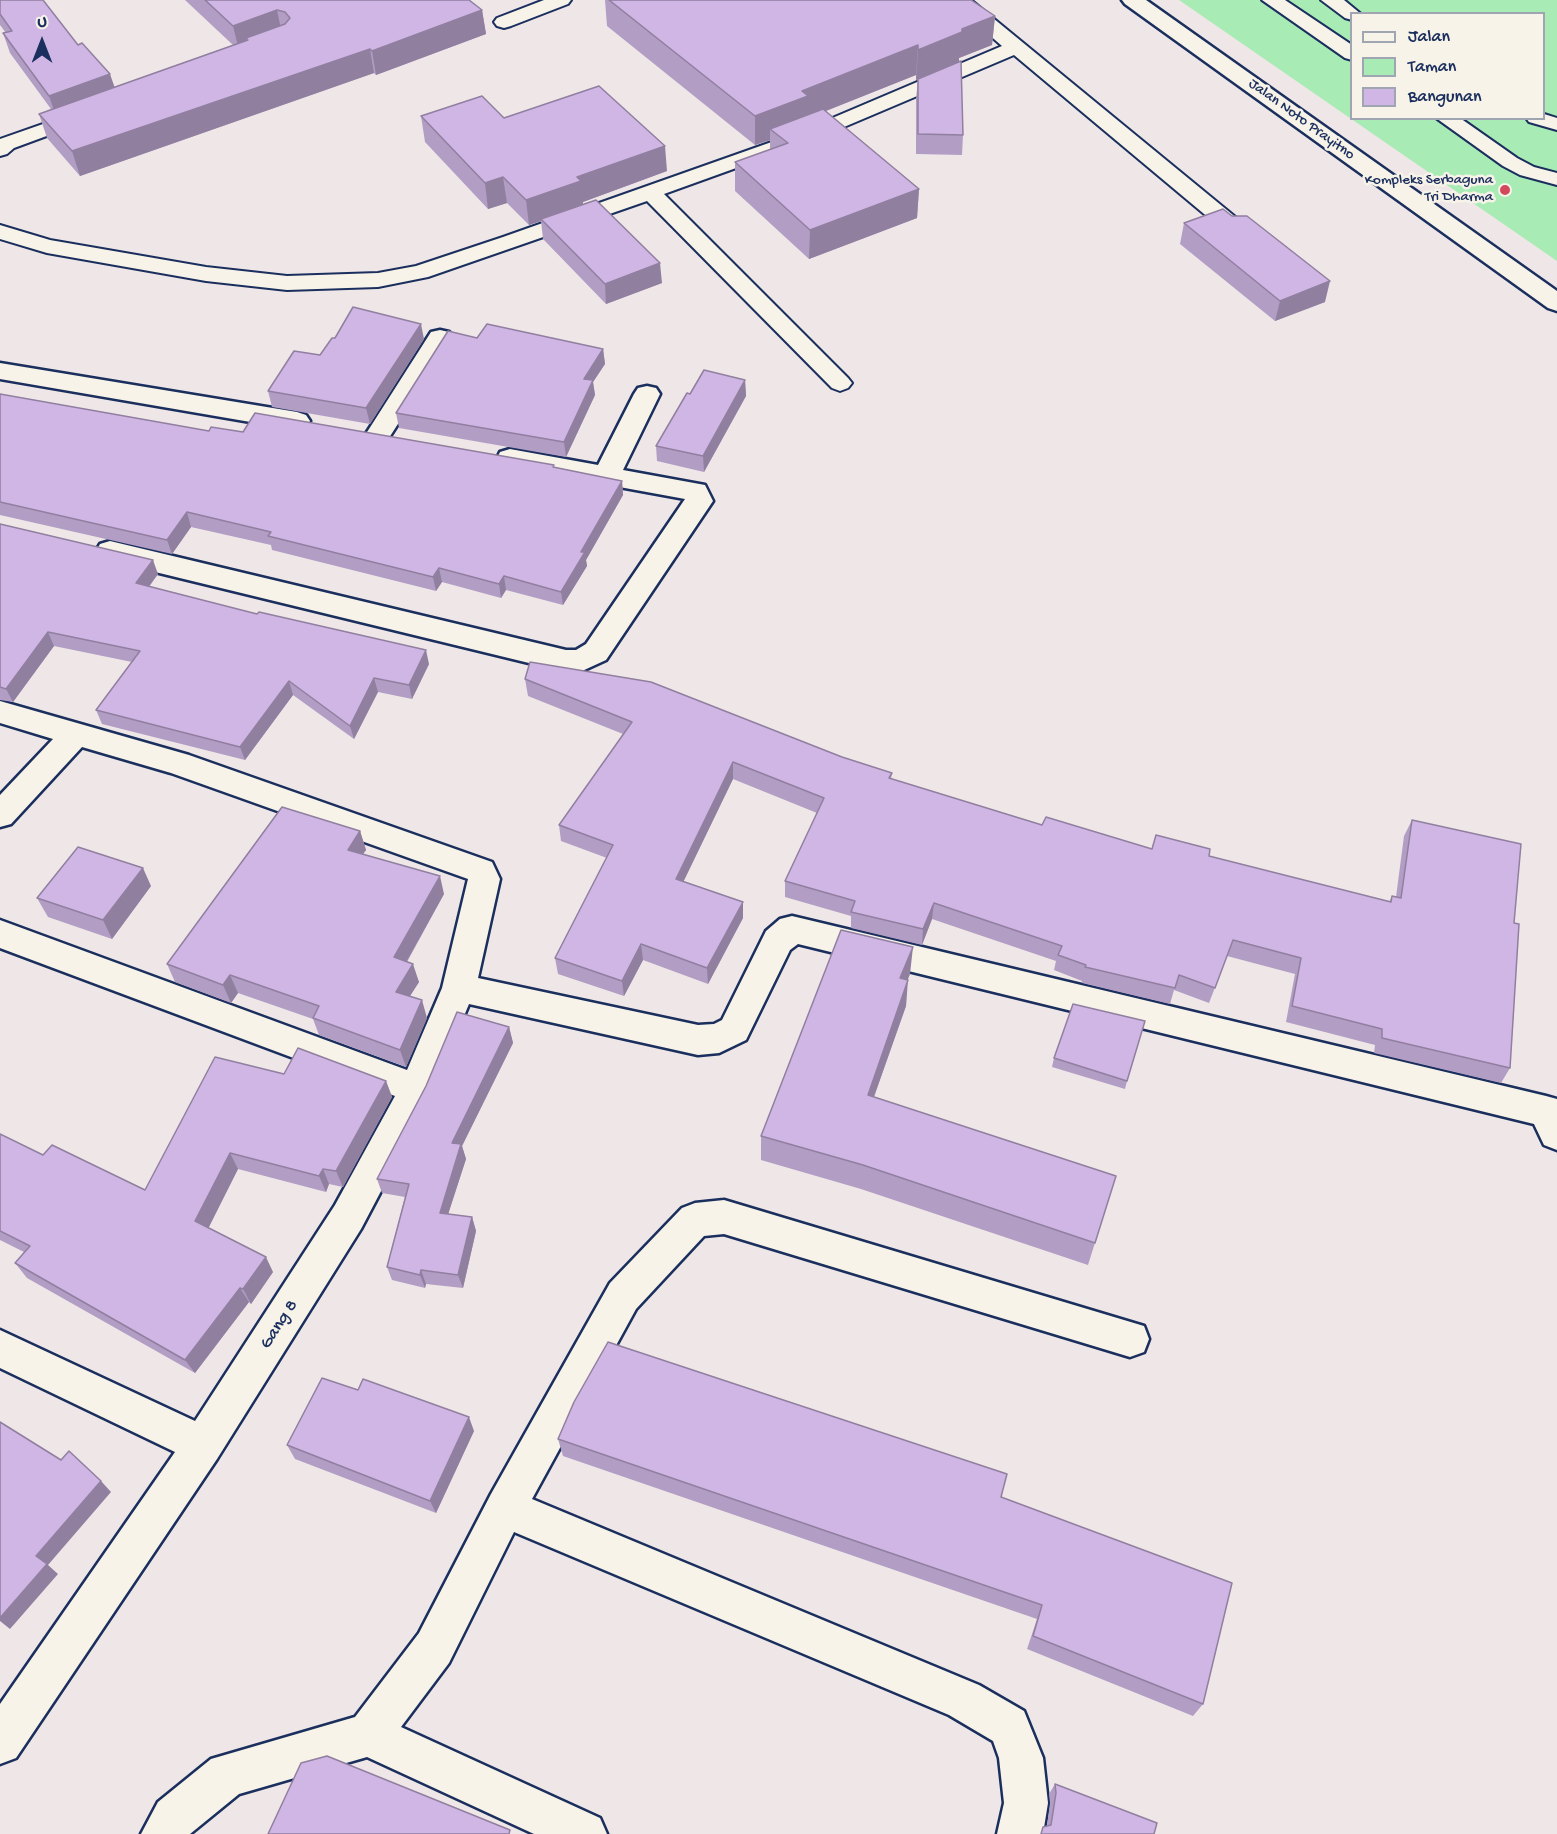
<!DOCTYPE html>
<style>
body{margin:0}
#map{position:relative;width:1557px;height:1834px;overflow:hidden;background:#efe7e7;font-family:"Gochi Hand",sans-serif}
canvas{display:block}
.legend{position:absolute;left:1350px;top:12px;width:195px;height:108px;box-sizing:border-box;background:#f7f3e8;border:2px solid #9fa5b1;margin:0;padding:8px 10px;list-style:none;font-size:18px;color:#1b2f5e}
.legend li{display:flex;align-items:center;gap:12px;height:30px}
.legend b{width:30px;border:2px solid #9fa5b1}
.north{position:absolute;left:12px;top:12px;width:60px;height:60px;-webkit-text-stroke:4px #f7f3e8;paint-order:stroke;rotate:0deg;font-size:16px;font-weight:700;line-height:24px;text-align:center;color:#1b2f5e}
.north::after{content:'';display:block;margin:auto;width:21px;height:27px;background:#1b2f5e;clip-path:polygon(50% 0,100% 100%,50% 72%,0 100%)}
</style>
<div id="map">
<canvas width="1557" height="1834"></canvas>
<ul class="legend">
<li><b style="height:8px;background:#f7f3e8"></b>Jalan</li>
<li><b style="height:16px;background:#a8ebb5"></b>Taman</li>
<li><b style="height:16px;background:#cfb6e4"></b>Bangunan</li>
</ul>
<div class="north">U</div>
</div>
<script>
const ctx = document.querySelector('canvas').getContext('2d');
ctx.lineJoin = 'round';
function paint(path, color) {
  ctx.fillStyle = color;
  ctx.fill(path, 'evenodd');
}
function shape(rows) {
  const path = new Path2D();
  for (const r of rows) {
    path.moveTo(r[0], r[1]);
    for (let i = 2; i < r.length; i += 2) path.lineTo(r[i], r[i + 1]);
  }
  return path;
}
function trace(path, color, width, dash) {
  ctx.strokeStyle = color;
  ctx.lineWidth = width;
  ctx.lineCap = dash ? 'butt' : 'round';
  ctx.setLineDash(dash || []);
  ctx.stroke(path);
}
function write(font, color, halo, rows, align = 'center') {
  ctx.font = font + ' "Gochi Hand",sans-serif';
  ctx.lineWidth = 5;
  ctx.setLineDash([]);
  ctx.textBaseline = 'middle';
  ctx.strokeStyle = halo;
  ctx.fillStyle = color;
  for (const [text, x, y, turn = 0] of rows) {
    ctx.save();
    ctx.translate(x, y);
    ctx.rotate((+turn || 0) * Math.PI / 180);
    ctx.textAlign = isNaN(turn) ? turn : align;
    if (halo) ctx.strokeText(text, 0, 0);
    ctx.fillText(text, 0, 0);
    ctx.restore();
  }
}
const green = shape([
 [1179,0,1557,0,1557,261],
 [1352,14,1544,14,1544,118,1352,118]
]);
const service = shape([
 [544,0,571,0,568,4,511,26,504,28,497,26,494,22,497,18,544,0],
 [949,0,971,0,1244,224,1247,229,1244,234,1236,236,1228,234,1014,55,811,141,664,194,848,378,852,383,848,388,840,391,832,388,647,201,428,277,378,287,287,290,206,281,47,253,0,239,0,225,50,240,206,267,287,276,378,273,416,266,503,237,797,133,1002,46,949,0],
 [1262,0,1285,0,1352,45,1352,60,1345,58,1262,0],
 [1321,0,1344,0,1361,14,1352,14,1352,20,1345,18,1321,0],
 [83,110,90,112,93,116,90,120,14,148,7,154,0,156,0,139,83,110],
 [1544,114,1557,118,1557,130,1529,122,1526,118,1544,118,1544,114],
 [1436,118,1460,118,1517,158,1534,167,1557,173,1557,185,1520,175,1503,166,1436,118]
]);
const minor = shape([
 [440,330,449,332,453,338,387,441,378,444,369,441,365,435,369,429,431,332,440,330],
 [0,363,297,412,306,415,310,421,306,427,297,430,0,379,0,363],
 [647,386,656,388,660,394,623,470,705,485,713,501,606,660,582,671,566,672,110,561,100,558,96,551,100,544,110,541,566,650,576,650,586,644,685,499,510,467,500,464,497,458,500,452,510,449,598,465,634,394,638,388,647,386],
 [0,701,189,755,492,862,500,879,478,978,698,1025,714,1024,722,1020,766,931,780,919,792,916,1546,1096,1557,1099,1557,1150,1544,1145,1534,1124,798,944,790,950,746,1040,719,1053,698,1055,469,1004,429,1100,361,1229,217,1459,16,1758,0,1764,0,1704,175,1452,0,1368,0,1330,195,1421,335,1205,395,1096,0,948,0,920,407,1070,442,988,468,879,171,773,82,747,11,824,0,827,0,795,53,739,0,723,0,701],
 [724,1200,1144,1326,1149,1339,1144,1352,1130,1357,724,1234,704,1236,636,1309,532,1499,979,1685,1024,1711,1043,1758,1048,1803,1043,1834,997,1834,1004,1803,999,1758,993,1741,949,1715,514,1532,449,1663,401,1727,600,1818,607,1834,534,1834,367,1757,239,1794,190,1834,141,1834,158,1802,211,1759,355,1717,419,1633,491,1494,610,1283,682,1208,695,1203,724,1200]
]);
const tertiary = shape([
 [1122,0,1146,0,1557,291,1557,311,1548,308,1125,4,1122,0]
]);
const wall = shape([
 [0,0,78,45,114,87,233,45,185,0,469,0,482,10,486,34,376,75,374,73,80,176,47,138,39,114,51,109,10,53,3,33,6,33,0,25],
 [605,0,971,0,995,16,992,45,959,58,963,135,962,155,916,154,916,99,918,79,916,80,916,75,826,111,919,189,917,218,809,259,735,191,735,162,770,149,770,140,755,145,607,26],
 [421,116,504,118,667,171,583,202,583,205,662,283,606,304,543,239,541,221,529,225,507,203,488,209,425,142],
 [1232,216,1325,302,1275,321,1180,244,1184,223],
 [335,338,424,339,370,424,272,407,268,391,320,355],
 [477,338,603,349,605,364,593,382,595,395,566,457,399,428,396,413],
 [745,380,746,396,704,472,657,461,656,446],
 [0,394,209,431,243,432,554,465,554,467,622,481,623,495,586,560,587,566,563,605,506,590,501,598,442,582,436,591,272,550,271,545,191,527,172,554,0,515],
 [0,524,158,574,149,587,429,664,412,699,378,692,354,739,293,695,245,760,102,724,96,710,132,662,54,646,13,702,0,700],
 [525,679,842,757,892,773,891,779,1042,825,1152,849,1209,856,1389,902,1392,896,1396,897,1404,836,1412,820,1514,923,1510,1068,1501,1083,1374,1053,1375,1045,1286,1022,1295,974,1227,956,1209,1003,1174,990,1170,1004,1082,983,1082,981,1054,970,1056,961,932,919,922,945,851,928,851,916,785,897,785,881,817,813,733,779,683,882,743,902,743,918,708,984,643,960,624,996,558,974,555,958,607,858,561,841,559,825,623,734,528,696],
 [360,831,366,850,363,854,444,894,407,962,419,982,410,996,427,1018,406,1067,319,1035,313,1019,238,993,231,1003,175,982,167,964],
 [151,886,112,939,48,917,37,898],
 [910,974,907,980,906,1006,874,1097,1116,1176,1088,1265,861,1189,761,1160,761,1136],
 [509,1027,513,1043,462,1146,466,1159,448,1214,472,1217,476,1231,463,1288,426,1284,425,1288,392,1280,387,1267,405,1197,382,1193,377,1179],
 [1054,1058,1127,1081,1125,1089,1052,1067],
 [284,1074,386,1081,392,1097,343,1187,329,1184,326,1192,238,1169,208,1228,273,1272,251,1304,249,1302,195,1373,27,1278,15,1263,24,1252,0,1240,0,1134,43,1155,145,1190],
 [474,1431,436,1513,295,1459,287,1445],
 [558,1439,1001,1497,1203,1704,1193,1716,1027,1649,1037,1619,563,1456],
 [1055,1784,1154,1834,1047,1826,1050,1803,1049,1794]
]);
const shadedWall = shape([
 [277,10,282,34,246,38,248,46,239,50,233,26],
 [482,10,486,34,376,75,372,51],
 [995,16,992,45,959,58,959,62,916,80,918,50,962,29],
 [918,45,916,75,808,118,770,129,770,140,755,145,755,116,802,91],
 [370,49,374,73,80,176,72,151],
 [110,74,117,94,56,116,49,96],
 [665,146,667,171,583,202,583,206,541,219,541,221,529,225,526,200,577,177],
 [503,177,507,203,488,209,485,183],
 [919,189,917,218,809,259,810,230],
 [660,263,662,283,606,304,605,284],
 [1330,281,1325,302,1275,321,1280,301],
 [421,324,424,339,370,424,366,408],
 [603,349,605,364,593,382,595,395,566,457,564,442,584,379],
 [745,380,746,396,704,472,703,456],
 [622,481,623,495,586,560,587,566,563,605,561,592,581,552],
 [187,512,191,527,172,554,167,540],
 [153,560,158,574,141,597,136,583],
 [439,568,442,582,436,591,433,577],
 [504,576,506,590,501,598,499,584],
 [48,632,54,646,13,702,6,689],
 [426,650,429,664,412,699,409,685],
 [374,678,378,692,354,739,350,726],
 [289,681,293,695,245,760,240,747],
 [733,762,733,779,677,895,676,879],
 [360,831,366,850,353,868,348,850],
 [143,868,151,886,112,939,103,920],
 [440,876,444,894,399,975,394,957],
 [743,902,743,918,708,984,707,968],
 [934,903,932,919,922,945,923,929],
 [641,944,643,960,624,996,622,981],
 [913,947,910,974,898,1004,900,978],
 [413,964,419,982,401,1010,396,992],
 [230,975,238,993,231,1003,223,985],
 [908,980,906,1006,866,1119,868,1095],
 [422,1000,427,1018,406,1067,400,1050],
 [509,1027,513,1043,462,1146,466,1159,444,1227,440,1213,452,1143],
 [386,1081,392,1097,343,1187,336,1171],
 [230,1153,238,1169,204,1237,195,1221],
 [323,1169,329,1184,326,1192,319,1176],
 [472,1217,476,1231,463,1288,458,1275],
 [266,1257,273,1272,251,1304,243,1289],
 [421,1270,426,1284,425,1288,420,1275],
 [240,1288,249,1302,195,1373,185,1360],
 [469,1417,474,1431,436,1513,430,1501],
 [101,1481,111,1492,48,1565,58,1574,10,1629,0,1621,0,1618,36,1556]
]);
const building = shape([
 [0,0,43,0,78,45,82,43,110,74,49,96,3,33,12,31,0,14,0,0],
 [205,0,469,0,482,10,372,51,370,49,72,151,39,114,248,40,246,38,285,24,290,18,285,12,277,10,233,26,205,0],
 [609,0,971,0,995,16,962,29,962,32,918,50,918,45,802,91,808,96,755,116,609,0],
 [961,61,963,135,918,134,918,79,961,61],
 [599,86,665,146,577,177,581,181,526,200,503,177,485,183,421,116,482,96,504,118,599,86],
 [823,109,919,189,810,230,735,162,788,143,770,129,823,109],
 [596,200,660,263,605,284,541,219,596,200],
 [1223,209,1232,216,1247,216,1330,281,1280,301,1184,223,1223,209],
 [353,307,421,324,366,408,268,391,294,351,320,355,332,338,335,338,353,307],
 [487,324,603,349,584,379,593,380,564,442,396,413,448,331,477,338,487,324],
 [704,370,745,380,703,456,656,446,687,393,690,394,704,370],
 [0,394,209,431,211,427,243,432,255,413,554,465,553,467,622,481,581,552,585,552,561,592,504,576,499,584,439,568,433,577,268,536,271,532,187,512,167,540,0,502,0,394],
 [0,524,153,560,136,583,257,614,259,612,426,650,409,685,374,678,350,726,289,681,240,747,96,710,140,651,48,632,6,689,0,687,0,524],
 [530,662,651,682,842,757,892,773,889,778,1042,825,1046,817,1152,849,1156,835,1210,849,1209,856,1391,902,1392,896,1401,898,1412,820,1521,844,1514,923,1519,924,1510,1068,1382,1038,1382,1029,1292,1006,1301,958,1233,940,1215,988,1179,975,1175,988,1085,967,1086,965,1058,955,1062,946,934,903,923,929,851,912,855,901,785,881,824,798,733,762,676,879,743,902,707,968,641,944,622,981,555,958,613,845,559,825,632,722,525,679,530,662],
 [282,807,360,831,348,850,440,876,394,957,413,964,396,992,422,1000,400,1050,313,1018,319,1006,230,975,223,985,167,964,282,807],
 [78,847,143,868,103,920,37,898,78,847],
 [841,930,913,947,900,978,908,980,868,1095,1116,1176,1095,1243,863,1165,761,1136,841,930],
 [1073,1004,1145,1021,1127,1081,1054,1058,1073,1004],
 [457,1012,509,1027,452,1143,461,1144,440,1213,472,1217,458,1275,421,1270,420,1275,387,1267,409,1184,377,1179,426,1086,457,1012],
 [298,1048,386,1081,336,1171,323,1169,319,1176,230,1153,195,1221,266,1257,243,1289,240,1288,185,1360,15,1263,30,1246,0,1231,0,1134,43,1155,52,1145,145,1190,215,1057,284,1074,298,1048],
 [608,1342,1007,1474,1001,1497,1232,1583,1203,1704,1033,1636,1042,1605,558,1439,574,1402,608,1342],
 [322,1378,358,1390,363,1379,469,1417,430,1501,287,1445,322,1378],
 [0,1422,61,1460,69,1451,101,1481,36,1556,47,1564,0,1618,0,1422],
 [327,1756,510,1830,509,1834,268,1834,301,1763,327,1756],
 [1055,1784,1157,1823,1154,1834,1041,1834,1043,1827,1051,1825,1056,1793,1055,1784]
]);
const markers = [
 [1505,190,6,"#d1495b"]
];
const farStreetnames = [
 ["Jalan Noto Prayitno",1301,120,36]
];
const farPoinames = [
 ["Kompleks Serbaguna",1493,181],
 ["Tri Dharma",1493,198]
];
const streetNames = [
 ["Gang 8",280,1325,-57]
];
paint(green, '#a8ebb5');
trace(service, '#1b2f5e', 4);
trace(minor, '#1b2f5e', 5);
trace(tertiary, '#1b2f5e', 5);
paint(service, '#f7f3e8');
paint(minor, '#f7f3e8');
paint(tertiary, '#f7f3e8');
paint(wall, '#b29dc4');
paint(shadedWall, '#917fa0');
paint(building, '#cfb6e4');
trace(building, '#917fa0', 1.5);
for (const [x, y, r, color] of markers) {
  const dot = new Path2D();
  dot.arc(x, y, r, 0, 2 * Math.PI);
  ctx.fillStyle = color;
  ctx.fill(dot);
  trace(dot, '#f7f3e8', 2);
}
write('15px', '#1b2f5e', '#f7f3e8', farStreetnames);
write('15px', '#1b2f5e', '#f7f3e8', farPoinames, 'right');
write('18px', '#1b2f5e', '#f7f3e8', streetNames);
</script>
